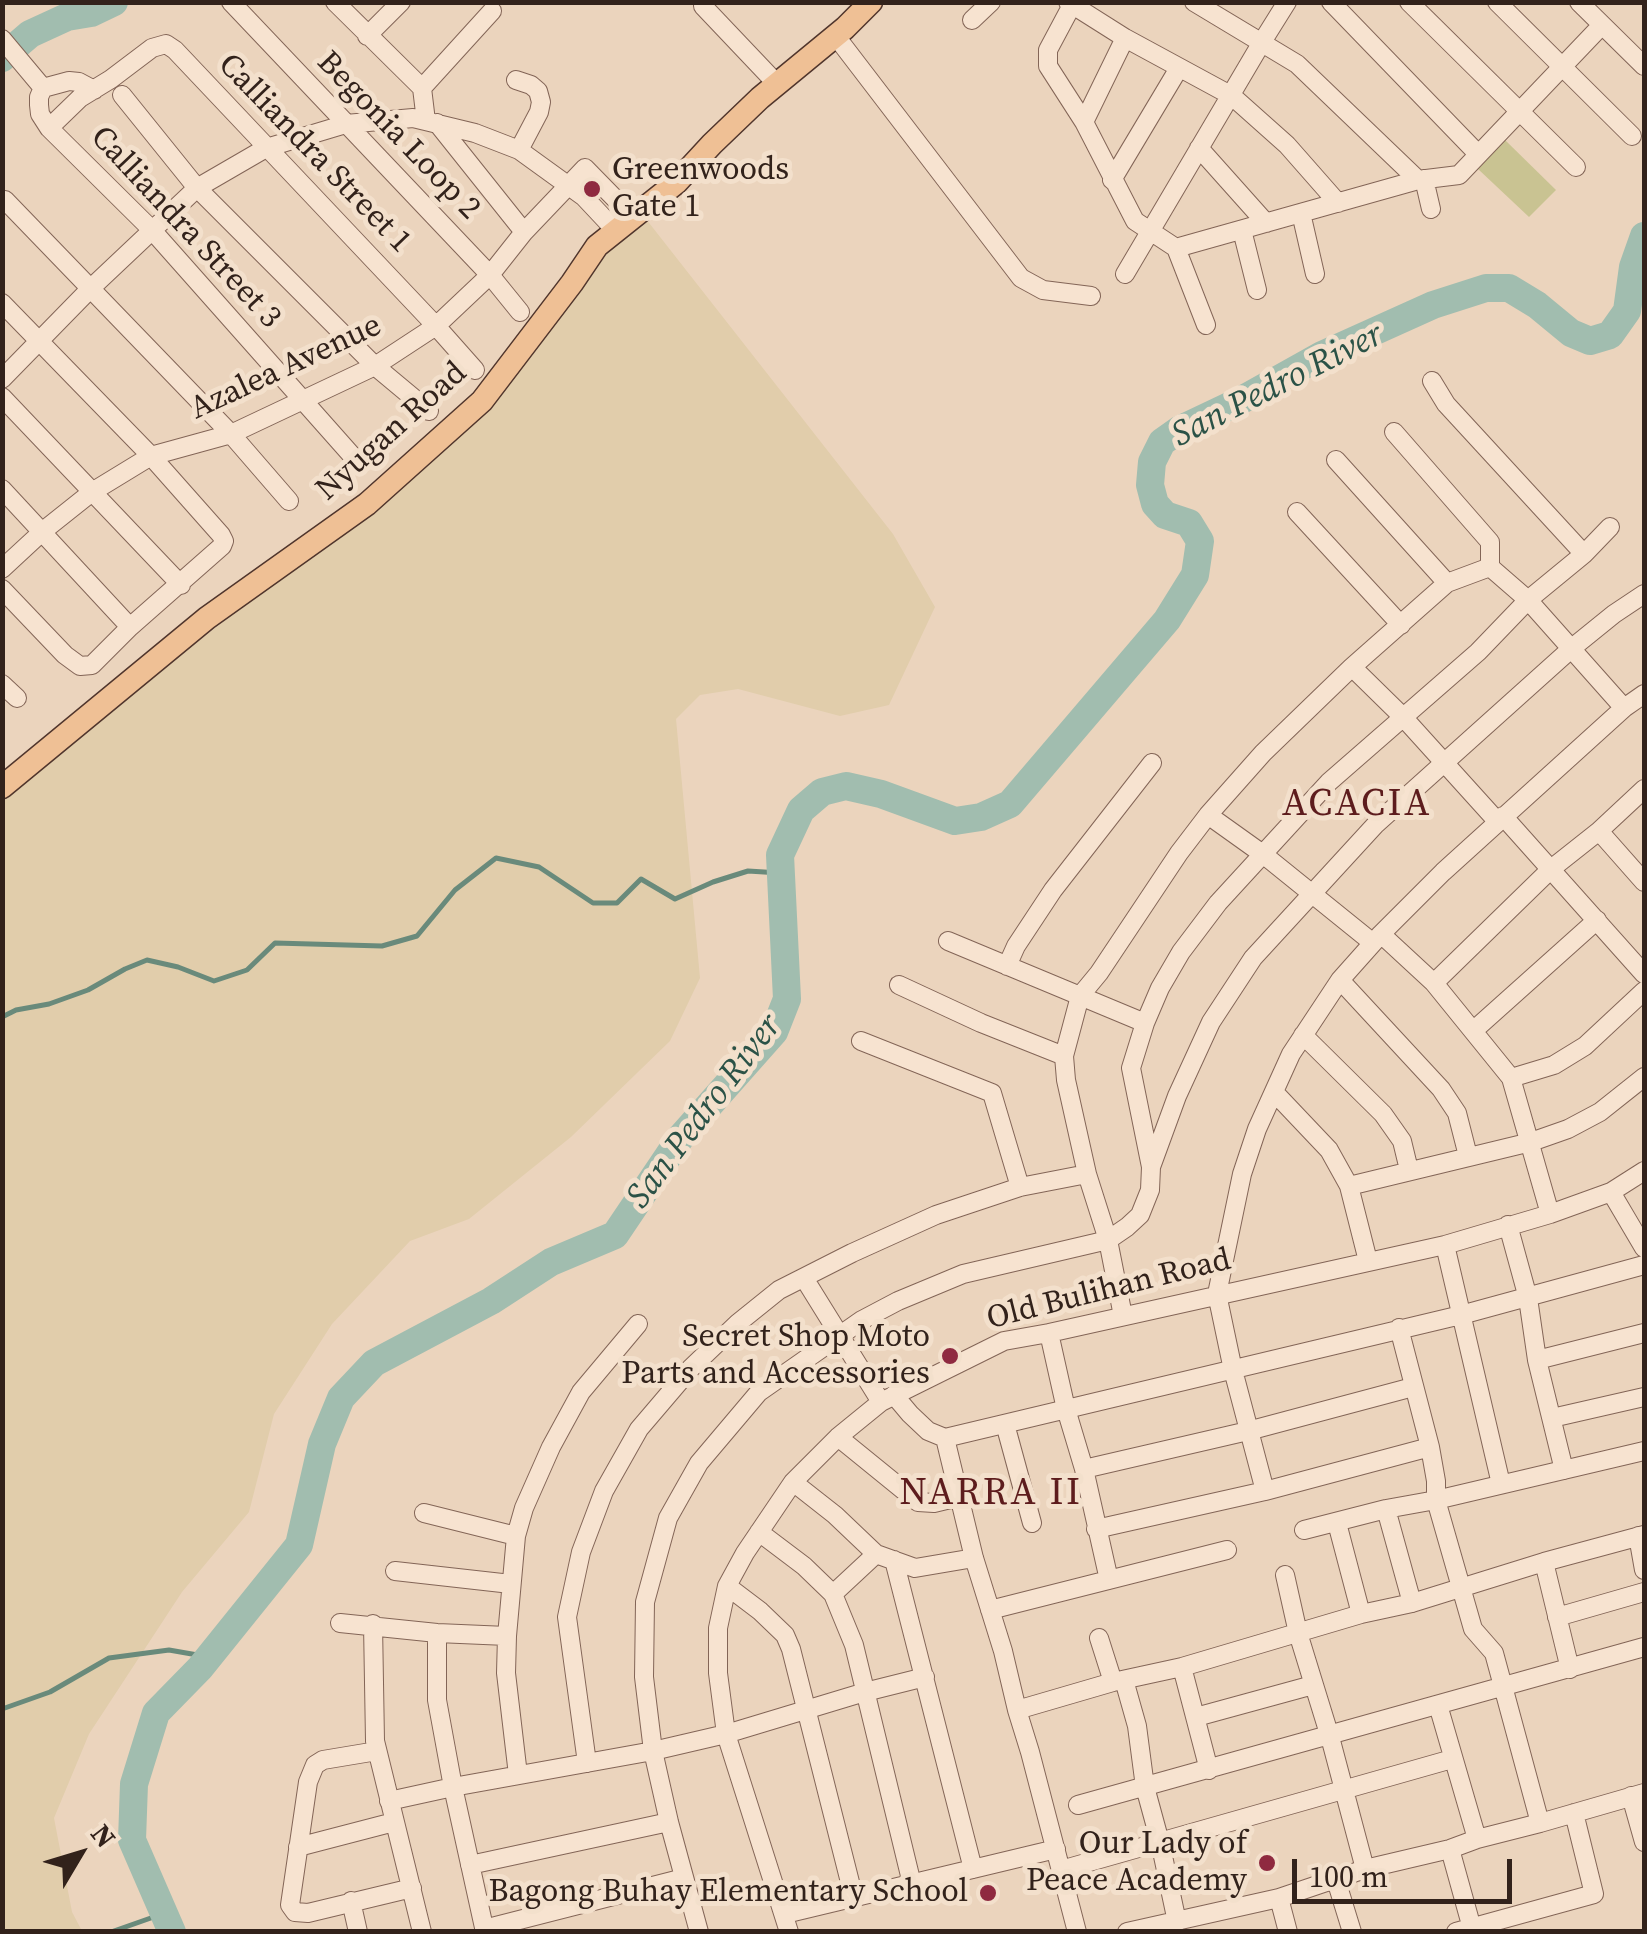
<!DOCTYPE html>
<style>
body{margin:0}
#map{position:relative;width:1647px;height:1934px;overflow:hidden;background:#ebd4bd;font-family:"Source Serif 4",serif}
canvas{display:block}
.frame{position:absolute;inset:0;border:5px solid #32221b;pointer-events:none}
.north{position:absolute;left:30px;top:1804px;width:100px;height:100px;-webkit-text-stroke:8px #f3e0cc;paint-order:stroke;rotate:52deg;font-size:28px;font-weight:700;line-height:40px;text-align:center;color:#32221b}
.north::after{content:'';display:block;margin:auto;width:35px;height:45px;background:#32221b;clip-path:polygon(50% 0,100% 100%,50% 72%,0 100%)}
.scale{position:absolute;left:1292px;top:1859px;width:220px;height:45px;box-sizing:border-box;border:5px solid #32221b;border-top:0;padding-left:12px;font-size:30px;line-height:35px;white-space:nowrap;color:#32221b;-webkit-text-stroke:8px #f3e0cc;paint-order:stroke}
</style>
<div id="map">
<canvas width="1647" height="1934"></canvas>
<div class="frame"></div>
<div class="north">N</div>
<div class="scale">100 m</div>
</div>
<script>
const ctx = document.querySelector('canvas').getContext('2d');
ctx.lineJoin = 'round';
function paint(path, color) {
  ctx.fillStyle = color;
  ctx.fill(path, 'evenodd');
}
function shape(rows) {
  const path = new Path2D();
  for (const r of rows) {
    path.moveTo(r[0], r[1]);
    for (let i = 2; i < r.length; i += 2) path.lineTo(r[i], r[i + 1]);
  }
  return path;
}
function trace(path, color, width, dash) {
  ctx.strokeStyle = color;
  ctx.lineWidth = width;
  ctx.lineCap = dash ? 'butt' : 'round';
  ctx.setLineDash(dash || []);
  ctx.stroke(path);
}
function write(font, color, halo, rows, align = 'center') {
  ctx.font = font + ' "Source Serif 4",serif';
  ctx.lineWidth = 10;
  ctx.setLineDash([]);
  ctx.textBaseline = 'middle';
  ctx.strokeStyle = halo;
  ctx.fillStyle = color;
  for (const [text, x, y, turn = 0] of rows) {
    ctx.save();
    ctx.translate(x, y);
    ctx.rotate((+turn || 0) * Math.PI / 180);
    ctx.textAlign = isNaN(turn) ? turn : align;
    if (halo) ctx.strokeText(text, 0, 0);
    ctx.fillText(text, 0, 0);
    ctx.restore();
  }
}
const farmland = shape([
 [646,219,893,534,935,607,889,705,840,716,738,689,700,695,676,719,700,978,670,1041,571,1137,469,1219,410,1241,332,1324,274,1414,249,1512,182,1592,89,1734,54,1818,72,1912,82,1931,3,1932,3,793,372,506,605,254]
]);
const green = shape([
 [1505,140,1556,190,1529,217,1478,169]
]);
const stream = shape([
 [2,1017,16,1010,49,1004,88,990,125,969,147,960,178,967,214,981,247,970,275,943,382,946,417,936,455,890,496,858,539,867,593,903,617,903,641,879,675,899,713,882,748,871,780,873],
 [2,1709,50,1692,109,1658,169,1650,209,1657],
 [111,1932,165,1913]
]);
const river = shape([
 [2,58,30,34,67,17,91,13,114,2],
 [172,1932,132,1840,134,1784,156,1713,200,1668,299,1545,322,1444,341,1398,374,1363,491,1301,551,1262,615,1235,681,1137,774,1032,787,999,780,855,801,810,822,792,846,786,881,794,955,821,981,817,1010,804,1167,620,1195,575,1200,541,1189,523,1165,515,1155,504,1150,485,1152,462,1162,442,1179,430,1238,402,1322,355,1433,305,1486,288,1509,288,1537,305,1571,333,1590,341,1610,335,1627,311,1633,267,1644,236]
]);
const minor = shape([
 [231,2,490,275,520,312],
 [335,2,422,88,426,121],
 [1068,2,1125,38,1232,96,1287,145,1338,203],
 [1194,2,1297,64,1418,180],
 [1331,2,1478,154],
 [1409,2,1576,167],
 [1497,2,1632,136],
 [1579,2,1644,66],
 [1072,5,1048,50,1048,66,1084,122,1135,221,1176,248,1418,180,1459,175,1602,25],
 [703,6,777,84],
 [972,20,991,2],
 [835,35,1021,278,1043,290,1091,296],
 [367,36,401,2],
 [2,39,43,88],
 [516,80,531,85,538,91,541,102,539,112,519,150],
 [422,88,492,11],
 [94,90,79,82,69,81,43,88,39,97,39,105,40,114,49,128,151,229,355,459],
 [122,95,197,188,375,366,429,411],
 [1084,122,1125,38],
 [437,123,524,232],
 [49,128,80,98,111,79,152,48,166,44,175,50,436,326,475,370],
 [1199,148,1266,223],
 [1424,179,1431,209],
 [1112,180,1179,68],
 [5,200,231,434,289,501],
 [1301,213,1315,274],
 [1242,230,1257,290],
 [1176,248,1206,325],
 [1125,274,1262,42,1287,2],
 [2,303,151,456,221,535,224,541,222,546,130,627,92,665,80,666,65,655,2,589],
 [2,379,90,289,197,188,266,148,346,124,413,118,475,133,519,150,584,197,615,230],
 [1432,381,1446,404,1584,554],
 [2,397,181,585],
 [1394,432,1490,542,1490,567],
 [1336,460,1447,583],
 [2,489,130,627],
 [1297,512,1401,625],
 [2,569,43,531,92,492,151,456,231,434,375,366,436,326,490,275,524,232,585,168,632,216],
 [1352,667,1403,717,1497,821],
 [2,684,17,698],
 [1624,708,1644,694],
 [1208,815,1264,855,1373,943],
 [1503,816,1644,974],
 [1599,831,1644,882],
 [1381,934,1434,983,1511,1078,1550,1214],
 [948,941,1145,1023],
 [1007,966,1016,946,1053,890,1152,763],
 [1340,980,1441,1089,1457,1113,1468,1156],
 [1434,983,1551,869,1599,831,1644,789],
 [899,985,981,1023,1064,1056],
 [1473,1031,1597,920],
 [1303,1035,1383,1114,1402,1141,1409,1170],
 [861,1041,992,1093,1020,1187],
 [1511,1078,1554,1065,1585,1046,1644,991],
 [1274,1092,1329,1150,1349,1186,1368,1261],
 [1151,1167,1131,1068,1145,1023,1160,988,1181,952,1218,903,1329,782,1478,652,1528,600,1584,554,1610,527],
 [1349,1186,1531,1142,1568,1129,1600,1112,1644,1077],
 [1611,1192,1644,1248],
 [1508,1225,1528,1298,1537,1360,1564,1470],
 [1445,1245,1501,1484],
 [804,1278,881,1402],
 [1123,1316,1108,1240,1087,1174,1066,1080,1064,1056,1080,996,1099,973,1179,853,1208,815,1263,753,1352,667,1447,583,1490,567,1528,600,1624,708,1443,872,1381,934,1340,980,1291,1054,1257,1129,1242,1174,1217,1294,1233,1370,1265,1491],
 [1049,1333,1066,1409,1084,1469,1109,1580],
 [1537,1360,1644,1333],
 [894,1395,910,1414,928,1431,945,1438,1461,1315,1644,1265],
 [1552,1418,1644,1397],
 [1005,1424,1032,1523],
 [838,1437,918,1502,934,1503,959,1497],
 [945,1438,974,1558,1003,1651,1017,1710,1030,1752,1077,1932],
 [1430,1447,1436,1481,1436,1500,1473,1629,1494,1653,1540,1823],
 [1084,1469,1248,1431,1413,1387],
 [793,1482,835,1515,876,1554,915,1568,974,1558],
 [1386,1509,1412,1603],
 [424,1513,516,1536],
 [1337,1523,1361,1614],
 [1096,1529,1265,1491,1430,1447,1399,1328],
 [1304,1530,1386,1509,1436,1500,1644,1451],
 [759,1532,804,1566,833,1594,854,1645,912,1884],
 [1638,1536,1644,1570],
 [894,1560,973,1869],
 [1544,1562,1570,1669],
 [395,1571,511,1584],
 [1285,1575,1298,1633,1330,1737,1365,1869],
 [727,1586,760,1611,785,1635,791,1649,854,1898],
 [833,1594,876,1554],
 [990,1610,1227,1550],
 [1557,1617,1644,1592],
 [340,1623,437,1633,507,1636],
 [373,1624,375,1741,422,1932],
 [437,1633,437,1700,453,1787,485,1932],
 [1099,1638,1113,1682],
 [1182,1667,1209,1770],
 [1124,1680,1137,1726,1145,1787,1160,1842,1177,1922],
 [1438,1705,1477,1839],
 [1017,1710,1113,1682,1182,1667,1361,1614,1412,1603,1544,1562,1644,1535],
 [1196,1717,1313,1685],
 [377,1751,323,1760,315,1765,308,1782,290,1905,295,1912,308,1913,412,1888],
 [587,1763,567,1617,581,1552,604,1491,639,1429,691,1368,738,1323,779,1290,852,1253,936,1215,1020,1187,1087,1174],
 [518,1775,506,1673,507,1636,516,1536,524,1508,551,1447,581,1392,638,1324],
 [1631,1796,1644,1842],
 [389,1801,453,1787,653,1751,726,1734,865,1692,925,1677],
 [1078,1805,1644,1647],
 [298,1847,394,1822],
 [1450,1849,1473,1932],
 [470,1865,669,1822],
 [1061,1870,1452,1759],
 [1336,1880,1352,1932],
 [1279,1898,1288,1932],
 [351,1901,358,1932],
 [785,1914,1056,1849],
 [484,1929,684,1878],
 [699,1932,669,1822,653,1751,644,1677,645,1602,668,1518,699,1463,759,1392,862,1320,898,1301,963,1274,1108,1240,1127,1227,1140,1215,1150,1190,1151,1167,1177,1096,1211,1022,1253,958,1376,824,1572,648,1614,614,1644,594],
 [789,1932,726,1734,718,1673,718,1628,727,1586,745,1553,793,1482,838,1437,881,1402,1004,1341,1049,1333,1445,1245,1550,1214,1611,1192,1644,1171],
 [1127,1932,1279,1898,1365,1869,1450,1849,1477,1839,1540,1823,1644,1793],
 [1456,1932,1594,1894,1574,1813]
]);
const major = shape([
 [2,787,207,618,367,504,482,401,572,283,597,246,676,183,712,144,760,98,845,28,871,2]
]);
const markers = [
 [592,189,10,"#8f2a40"],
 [950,1356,10,"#8f2a40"],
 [1267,1863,10,"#8f2a40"],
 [988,1893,10,"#8f2a40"]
];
const streetNames = [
 ["Begonia Loop 2",398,136,46],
 ["Calliandra Street 1",314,154,46],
 ["Calliandra Street 3",185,228,47],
 ["Azalea Avenue",286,368,-25],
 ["Nyugan Road",392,432,-42],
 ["Old Bulihan Road",1109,1290,-14]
];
const poiNames = [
 ["Greenwoods",612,171,"left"],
 ["Gate 1",612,208,"left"],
 ["Secret Shop Moto",930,1338],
 ["Parts and Accessories",930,1375],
 ["Our Lady of",1247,1845],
 ["Peace Academy",1247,1882],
 ["Bagong Buhay Elementary School",968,1893]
];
const waterNames = [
 ["San Pedro River",1278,386,-27],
 ["San Pedro River",705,1112,-53]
];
const quarterNames = [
 ["ACACIA",1357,805],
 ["NARRA II",991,1494]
];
paint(farmland, '#e1cdab');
paint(green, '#c9c392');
trace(stream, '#698a7b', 5);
trace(river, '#a1bdaf', 28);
trace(minor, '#836557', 20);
trace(major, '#50352c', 25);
trace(minor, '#f7e3d0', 18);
trace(major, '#efc095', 22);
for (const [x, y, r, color] of markers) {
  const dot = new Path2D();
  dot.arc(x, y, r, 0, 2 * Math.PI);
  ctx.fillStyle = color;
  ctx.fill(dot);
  trace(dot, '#f3e0cc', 4);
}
write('32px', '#32221b', '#f3e0cc', streetNames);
write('32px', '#32221b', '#f3e0cc', poiNames, 'right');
write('italic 35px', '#2b5247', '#f3e0cc', waterNames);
ctx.letterSpacing = '2.5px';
write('38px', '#5d1c1d', '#f3e0cc', quarterNames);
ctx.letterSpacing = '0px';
</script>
